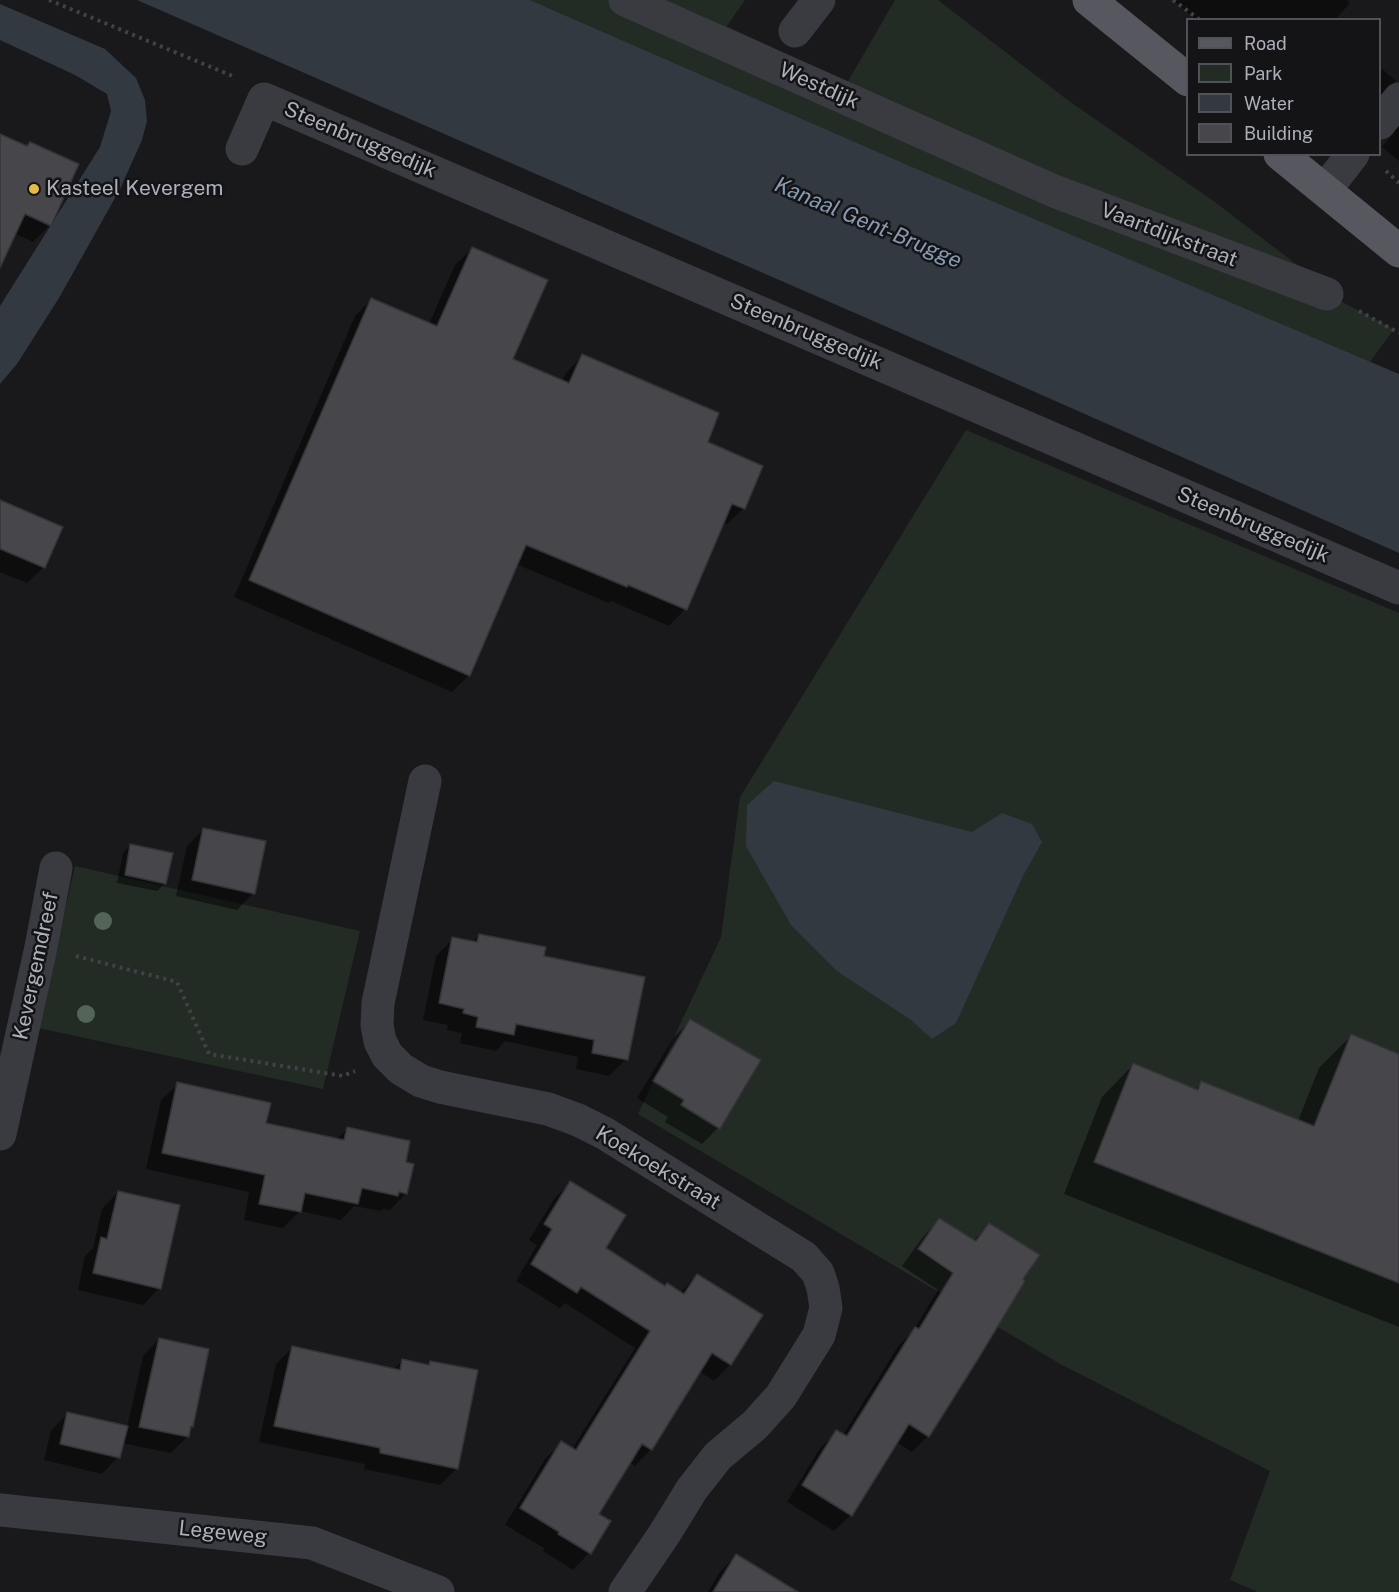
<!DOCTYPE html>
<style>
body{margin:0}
#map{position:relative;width:1399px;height:1592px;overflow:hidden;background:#19191b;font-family:"Public Sans",sans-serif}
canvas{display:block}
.legend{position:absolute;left:1186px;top:18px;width:195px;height:138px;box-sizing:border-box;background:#141416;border:2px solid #515258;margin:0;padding:8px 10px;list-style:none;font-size:18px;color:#acb0ba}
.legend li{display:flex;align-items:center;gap:12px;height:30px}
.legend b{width:30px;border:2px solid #515258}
</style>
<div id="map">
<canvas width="1399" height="1592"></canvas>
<ul class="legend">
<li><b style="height:8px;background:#57585f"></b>Road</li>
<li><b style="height:16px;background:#232b25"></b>Park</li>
<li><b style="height:16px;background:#323940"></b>Water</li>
<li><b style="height:16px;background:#46464b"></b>Building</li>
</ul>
</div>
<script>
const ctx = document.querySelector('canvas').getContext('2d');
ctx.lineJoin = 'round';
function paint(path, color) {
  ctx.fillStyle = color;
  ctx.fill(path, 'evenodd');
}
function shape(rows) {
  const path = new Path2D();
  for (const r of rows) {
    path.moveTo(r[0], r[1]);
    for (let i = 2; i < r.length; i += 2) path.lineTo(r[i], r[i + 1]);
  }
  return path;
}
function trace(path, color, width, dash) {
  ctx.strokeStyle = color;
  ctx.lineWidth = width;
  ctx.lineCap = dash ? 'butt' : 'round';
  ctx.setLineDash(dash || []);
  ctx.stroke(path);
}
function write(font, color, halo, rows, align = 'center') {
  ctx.font = font + ' "Public Sans",sans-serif';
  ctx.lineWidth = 5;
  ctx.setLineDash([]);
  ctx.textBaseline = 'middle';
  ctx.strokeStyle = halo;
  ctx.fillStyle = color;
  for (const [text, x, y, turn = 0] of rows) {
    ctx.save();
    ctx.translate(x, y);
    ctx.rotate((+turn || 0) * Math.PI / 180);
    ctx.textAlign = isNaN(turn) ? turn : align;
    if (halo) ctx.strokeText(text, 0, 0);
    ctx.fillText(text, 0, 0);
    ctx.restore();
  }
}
const green = shape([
 [530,0,745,0,727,26,847,83,895,0,938,0,1069,101,1215,202,1305,271,1327,294,1394,329,1370,362,910,166],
 [966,430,1399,613,1399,1592,1258,1592,1230,1580,1270,1471,1062,1365,638,1114,721,937,740,797],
 [75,866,360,931,323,1089,38,1028]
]);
const water = shape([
 [137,0,530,0,910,166,1399,374,1399,553,965,361],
 [0,4,105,49,136,78,145,100,147,121,142,140,120,189,59,298,17,364,0,384,0,306,100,147,111,111,107,94,75,75,0,40],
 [774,781,972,832,1002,813,1032,824,1042,842,1023,876,956,1023,932,1039,911,1020,837,971,791,925,746,846,747,805]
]);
const shadow = shape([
 [1173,0,1347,0,1350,3,1335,20,1196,20],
 [1380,67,1396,81,1380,96],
 [1399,116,1399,161,1382,147,1394,132],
 [0,135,27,147,50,225,33,242,14,233,0,247],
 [472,249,511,359,562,381,566,373,582,356,706,443,744,508,727,524,723,522,685,609,669,626,611,601,609,603,516,564,469,675,452,692,234,597,355,316,371,300,429,324,455,265],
 [0,502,44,567,27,583,0,572],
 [204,829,253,893,237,910,176,896,187,846],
 [131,845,165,883,157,891,117,883,123,853],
 [479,935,542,957,626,1059,609,1076,576,1069,578,1057,505,1041,496,1051,460,1043,462,1033,447,1030,448,1025,423,1020,436,956,453,939,472,943],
 [690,1021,718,1128,702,1144,665,1122,668,1117,637,1098,674,1037],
 [1351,1036,1399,1055,1399,1327,1064,1194,1102,1097,1133,1065,1195,1090,1202,1083,1298,1121,1319,1068],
 [178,1084,264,1125,336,1140,348,1128,404,1163,406,1193,390,1210,383,1209,381,1211,354,1206,341,1220,300,1211,283,1228,244,1220,249,1192,146,1169,161,1100],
 [570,1183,604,1248,664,1287,680,1293,697,1275,761,1315,730,1365,714,1381,699,1371,651,1449,635,1466,629,1462,597,1514,609,1522,589,1553,573,1570,543,1551,544,1548,505,1525,545,1459,562,1443,572,1449,635,1348,565,1303,560,1308,516,1281,537,1245,529,1240,554,1199],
 [118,1192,159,1288,143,1305,78,1290,85,1256,93,1248,102,1209],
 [939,1220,973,1241,989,1225,1021,1280,928,1436,912,1452,896,1442,851,1515,834,1531,787,1502,820,1448,837,1432,843,1435,899,1345,913,1331,938,1290,902,1266,923,1237],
 [159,1339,191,1426,188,1436,171,1453,122,1443,118,1457,102,1474,44,1460,51,1431,67,1414,127,1428,143,1356],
 [292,1348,393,1370,403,1360,426,1366,430,1362,456,1469,440,1485,364,1469,365,1464,259,1442,276,1364],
 [736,1555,795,1592,708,1592,720,1572]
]);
const building = shape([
 [0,134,27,146,30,142,79,164,51,226,25,214,0,268,0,134],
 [472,247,548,280,513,359,569,383,582,354,719,413,708,442,763,466,745,509,732,504,687,610,628,585,627,587,526,545,470,676,249,580,371,298,437,326,472,247],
 [0,500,63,527,45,568,0,549,0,500],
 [203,828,266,841,255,894,192,880,203,828],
 [130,844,173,853,166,884,125,875,130,844],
 [479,934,546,947,544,956,645,977,628,1060,592,1053,594,1040,516,1024,514,1035,476,1027,478,1017,463,1013,464,1009,439,1003,452,937,477,942,479,934],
 [690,1019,761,1060,720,1129,681,1105,684,1100,653,1081,690,1019],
 [1351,1034,1399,1054,1399,1283,1094,1162,1133,1063,1198,1090,1201,1081,1314,1126,1351,1034],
 [177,1082,271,1103,266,1123,344,1140,347,1127,410,1141,406,1162,414,1164,407,1194,399,1192,398,1196,362,1188,358,1204,305,1193,301,1212,259,1204,265,1175,162,1153,177,1082],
 [570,1181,626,1215,606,1248,665,1286,667,1283,684,1294,697,1274,763,1315,731,1365,712,1353,652,1450,642,1444,599,1514,611,1521,591,1554,558,1534,559,1532,520,1508,561,1441,576,1450,650,1331,581,1287,577,1293,531,1264,552,1229,544,1224,570,1181],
 [118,1191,180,1205,161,1289,93,1273,101,1237,107,1239,118,1191],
 [939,1218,976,1241,989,1223,1040,1255,1023,1279,1025,1281,978,1359,929,1437,909,1424,852,1516,802,1485,836,1430,847,1436,915,1327,919,1329,953,1273,918,1249,939,1218],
 [159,1338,209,1349,193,1427,191,1426,189,1437,139,1427,159,1338],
 [292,1346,400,1370,402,1359,429,1365,430,1361,478,1370,458,1469,380,1453,380,1448,274,1426,292,1346],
 [67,1412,128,1426,120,1458,60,1444,67,1412],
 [736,1554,798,1592,713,1592,736,1554]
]);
const path = shape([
 [49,0,235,77],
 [1173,0,1200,20],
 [1386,171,1399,183],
 [1359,311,1399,333],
 [76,956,177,982,209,1054,343,1076,355,1071]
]);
const minor = shape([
 [625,0,1054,191,1327,294],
 [795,31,819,0],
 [1380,123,1399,99],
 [242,149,264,99,1399,588],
 [1325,190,1353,154],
 [425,781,378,1003,377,1025,380,1041,387,1055,401,1069,421,1081,440,1087,548,1109,578,1120,604,1133,804,1257,818,1273,823,1288,826,1308,819,1335,781,1396,755,1425,718,1456,692,1489,665,1533,625,1592],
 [0,1134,41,947,56,868],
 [0,1510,312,1543,438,1592]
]);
const major = shape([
 [1089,0,1188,80],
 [1280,154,1399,251]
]);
const trees = [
 [103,921],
 [86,1014]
];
const markers = [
 [34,189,6,"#e6ba46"]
];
const streetNames = [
 ["Westdijk",819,86,24],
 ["Steenbruggedijk",360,140,23],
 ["Vaartdijkstraat",1169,235,21],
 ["Steenbruggedijk",806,332,23],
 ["Steenbruggedijk",1253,525,23],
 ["Kevergemdreef",36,966,-78],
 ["Koekoekstraat",658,1168,31],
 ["Legeweg",223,1533,6]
];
const poiNames = [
 ["Kasteel Kevergem",46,189]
];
const waterNames = [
 ["Kanaal Gent-Brugge",868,223,23]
];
paint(green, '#232b25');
paint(water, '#323940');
paint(shadow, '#0007');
paint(building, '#46464b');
trace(building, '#343337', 1.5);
trace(path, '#404247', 4, [3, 4.5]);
trace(minor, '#3a3b40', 33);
trace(major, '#57585f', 33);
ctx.fillStyle = '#546558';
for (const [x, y] of trees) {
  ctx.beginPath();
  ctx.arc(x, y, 9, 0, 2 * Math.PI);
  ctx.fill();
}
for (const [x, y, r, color] of markers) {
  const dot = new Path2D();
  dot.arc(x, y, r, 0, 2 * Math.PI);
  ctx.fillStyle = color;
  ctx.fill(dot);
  trace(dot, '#141416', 2);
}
write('21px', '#acb0ba', '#141416', streetNames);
write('21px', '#acb0ba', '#141416', poiNames, 'left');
write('italic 22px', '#869bb2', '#141416', waterNames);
</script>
